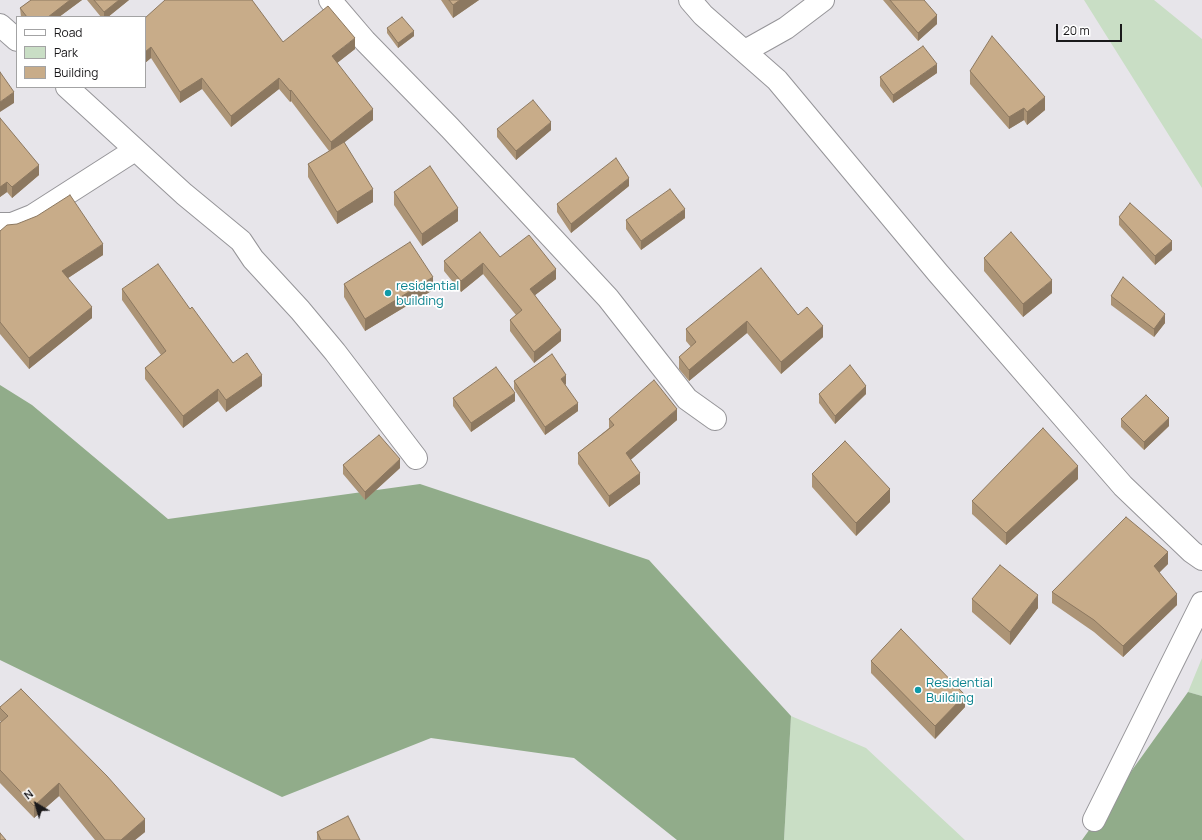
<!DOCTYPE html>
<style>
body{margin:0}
#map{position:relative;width:1202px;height:840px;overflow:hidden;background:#e7e5ea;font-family:Manrope,sans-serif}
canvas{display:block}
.legend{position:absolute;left:16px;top:16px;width:130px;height:72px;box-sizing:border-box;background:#fff;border:1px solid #a3a3a4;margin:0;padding:5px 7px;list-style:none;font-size:12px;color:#1a191b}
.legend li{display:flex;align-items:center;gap:8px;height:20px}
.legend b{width:20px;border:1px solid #a3a3a4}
.north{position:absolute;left:16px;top:784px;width:40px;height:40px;-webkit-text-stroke:3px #fff;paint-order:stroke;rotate:322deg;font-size:11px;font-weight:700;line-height:16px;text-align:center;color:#1a191b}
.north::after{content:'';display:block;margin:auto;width:14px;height:18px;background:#1a191b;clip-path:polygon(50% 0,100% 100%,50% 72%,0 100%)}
.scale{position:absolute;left:1056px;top:24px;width:66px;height:18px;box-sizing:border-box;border:2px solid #1a191b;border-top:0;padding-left:5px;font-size:12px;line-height:14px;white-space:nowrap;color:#1a191b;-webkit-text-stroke:3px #fff;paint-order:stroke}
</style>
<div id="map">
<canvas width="1202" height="840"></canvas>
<ul class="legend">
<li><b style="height:5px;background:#fff"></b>Road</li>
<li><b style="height:11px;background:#c9dec5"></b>Park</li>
<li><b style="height:11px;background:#c8ac89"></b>Building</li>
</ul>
<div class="north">N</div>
<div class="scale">20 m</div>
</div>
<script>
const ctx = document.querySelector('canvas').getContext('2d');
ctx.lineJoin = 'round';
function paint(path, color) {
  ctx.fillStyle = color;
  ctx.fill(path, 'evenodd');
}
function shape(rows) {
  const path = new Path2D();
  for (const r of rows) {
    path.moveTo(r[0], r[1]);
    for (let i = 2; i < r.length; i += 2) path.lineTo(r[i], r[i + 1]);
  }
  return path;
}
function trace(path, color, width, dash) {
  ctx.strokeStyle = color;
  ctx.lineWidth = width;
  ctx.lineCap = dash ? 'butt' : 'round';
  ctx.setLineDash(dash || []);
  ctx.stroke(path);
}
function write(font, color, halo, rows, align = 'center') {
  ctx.font = font + ' Manrope,sans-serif';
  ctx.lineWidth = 3.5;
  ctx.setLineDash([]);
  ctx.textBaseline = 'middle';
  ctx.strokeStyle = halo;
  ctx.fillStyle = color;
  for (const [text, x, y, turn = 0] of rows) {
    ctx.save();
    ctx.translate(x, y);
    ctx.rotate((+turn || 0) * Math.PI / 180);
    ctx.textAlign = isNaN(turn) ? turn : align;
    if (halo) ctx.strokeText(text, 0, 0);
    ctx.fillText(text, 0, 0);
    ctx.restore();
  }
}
const green = shape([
 [1084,0,1154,0,1202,39,1202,188],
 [1202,658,1202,696,1188,692],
 [791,716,866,748,965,840,784,840]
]);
const forest = shape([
 [0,385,32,405,168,519,420,484,649,560,791,716,784,840,677,840,574,758,431,738,282,797,0,660],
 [1188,692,1202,696,1202,840,1082,840]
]);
const minor = shape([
 [330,0,365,41,450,128,608,298,687,399,715,419],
 [690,0,703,15,777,80,938,273,1123,486,1192,552,1202,559],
 [0,25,17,40],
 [745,51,786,28,823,0],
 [67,87,184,194,241,241,253,259,300,310,335,352,416,458],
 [0,224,12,224,32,216,135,150],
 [1094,820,1202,603]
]);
const wall = shape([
 [31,0,82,0,59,17,21,17,20,8],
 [87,0,129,0,108,17,101,17],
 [441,0,479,0,453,18],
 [883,0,924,0,937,24,918,41],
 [145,18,283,42,355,49,337,63,373,120,344,142,373,202,337,224,308,177,308,164,329,151,291,101,290,102,279,89,231,127,202,89,180,103,151,58,145,63],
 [387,28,414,36,398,48,387,33],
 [970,71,1045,110,1027,125,1024,120,1009,129,970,84],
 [937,73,893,103,880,86,880,77],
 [0,118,39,175,12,198,7,192,0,197],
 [497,129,551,130,516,160,497,137],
 [629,186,571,233,557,212,557,204],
 [394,192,458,221,422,246,394,205],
 [1119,217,1172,250,1155,265,1119,225],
 [685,218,641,250,626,229,626,220],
 [0,231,103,255,68,278,92,318,29,369,0,334],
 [500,257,556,279,535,295,561,341,534,363,510,331,510,320,516,315,483,274,461,292,444,271,444,261],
 [984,258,1052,293,1023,317,984,271],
 [344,284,433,290,365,331,344,297],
 [122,289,190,309,233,363,262,386,226,412,218,401,183,428,145,379,145,368,161,355,122,300],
 [1111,296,1165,323,1154,337,1111,305],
 [798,315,823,337,781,374,747,333,689,381,679,369,679,357,691,347,686,341,686,329],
 [514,381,566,384,565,385,578,411,545,435,514,389],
 [819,394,866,394,835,424,819,403],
 [453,398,515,401,471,432,453,406],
 [609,419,677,420,630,460,640,484,609,507,578,464,578,453,609,428],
 [1121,419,1169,426,1144,450,1121,427],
 [343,465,400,468,365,500,343,474],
 [812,474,890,502,856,536,812,487],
 [1078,479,1006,545,972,514,972,501],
 [1168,564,1159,572,1177,605,1123,657,1094,632,1052,603,1052,592],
 [972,599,1038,608,1010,645,972,612],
 [871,661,965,707,935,739,871,673],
 [0,707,145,832,135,840,95,840,59,796,34,818,0,783,0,723,1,722,0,721],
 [317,832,360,840,317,840]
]);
const shadedWall = shape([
 [70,0,82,0,59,17,48,17],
 [119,0,129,0,108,17,104,17,104,12],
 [460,0,479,0,453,18,453,5],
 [937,15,937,24,918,41,918,33],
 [414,31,414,36,398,48,398,43],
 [355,38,355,49,332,67,332,56],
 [151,47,151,58,145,63,145,52],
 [937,64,937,73,893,103,893,95],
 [202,78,202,89,180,103,180,92],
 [279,78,279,89,231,127,231,116],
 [291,90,291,101,290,102,290,91],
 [14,92,14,103,0,112,0,102],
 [1045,97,1045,110,1027,125,1027,112],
 [1024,108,1024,120,1009,129,1009,117],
 [373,109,373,120,331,153,331,142],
 [551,122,551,130,516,160,516,151],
 [39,165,39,175,12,198,12,187],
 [629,178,629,186,571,233,571,224],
 [7,182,7,192,0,197,0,187],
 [373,189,373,202,337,224,337,212],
 [458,208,458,221,422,246,422,234],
 [685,209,685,218,641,250,641,241],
 [1172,241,1172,250,1155,265,1155,256],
 [103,244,103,255,62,282,62,271],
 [483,263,483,274,461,292,461,281],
 [556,269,556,279,530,299,530,289],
 [433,277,433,290,365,331,365,319],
 [1052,280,1052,293,1023,317,1023,304],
 [92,307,92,318,29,369,29,358],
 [1165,314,1165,323,1154,337,1154,329],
 [747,321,747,333,689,381,689,370],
 [823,326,823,337,781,374,781,362],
 [561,330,561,341,534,363,534,352],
 [262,375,262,386,226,412,226,400],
 [566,375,566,384,561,388,561,379],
 [866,386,866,394,835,424,835,416],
 [218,389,218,401,183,428,183,416],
 [515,393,515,401,471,432,471,423],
 [578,403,578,411,545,435,545,427],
 [677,409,677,420,626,464,626,453],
 [1169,418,1169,426,1144,450,1144,442],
 [400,459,400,468,365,500,365,492],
 [1078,466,1078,479,1006,545,1006,533],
 [640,473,640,484,609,507,609,496],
 [890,489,890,502,856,536,856,523],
 [1168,552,1168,564,1154,578,1154,566],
 [1177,594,1177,605,1123,657,1123,646],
 [1038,595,1038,608,1010,645,1010,632],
 [965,695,965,707,935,739,935,726],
 [59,783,59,796,34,818,34,806],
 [145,819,145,832,135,840,121,840]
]);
const building = shape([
 [31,0,70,0,48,17,27,17,20,8,31,0],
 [94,0,119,0,104,12,94,0],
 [165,0,252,0,283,42,328,6,355,38,332,56,373,109,331,142,291,90,290,91,279,78,231,116,202,78,180,92,151,47,145,52,145,18,165,0],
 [449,0,460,0,453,5,449,0],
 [890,0,924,0,937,15,918,33,890,0],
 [402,17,414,31,398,43,387,28,402,17],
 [992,36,1045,97,1027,112,1024,108,1009,117,970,71,992,36],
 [923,46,937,64,893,95,880,77,923,46],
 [0,72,14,92,0,102,0,72],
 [533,100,551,122,516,151,497,129,533,100],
 [0,118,39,165,12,187,7,182,0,187,0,118],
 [344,142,373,189,337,212,308,164,344,142],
 [616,158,629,178,571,224,557,204,616,158],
 [430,166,458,208,422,234,394,192,430,166],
 [670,189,685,209,641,241,626,220,670,189],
 [70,195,103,244,62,271,92,307,29,358,0,322,0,231,7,225,17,224,37,216,70,195],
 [1130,203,1172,241,1155,256,1119,217,1130,203],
 [480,232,500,257,529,235,556,269,530,289,561,330,534,352,510,320,522,310,483,263,461,281,444,261,480,232],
 [1011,232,1052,280,1023,304,984,258,1011,232],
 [410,242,433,277,365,319,344,284,410,242],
 [158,264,190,309,192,307,233,363,247,353,262,375,226,400,218,389,183,416,145,368,166,351,122,289,158,264],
 [761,268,798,315,807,307,823,326,781,362,747,321,689,370,679,357,696,342,686,329,761,268],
 [1123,277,1165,314,1154,329,1111,296,1123,277],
 [552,354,566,375,561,379,578,403,545,427,514,381,552,354],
 [850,365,866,386,835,416,819,394,850,365],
 [496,367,515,393,471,423,453,398,496,367],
 [654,380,677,409,626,453,640,473,609,496,578,453,614,425,609,419,654,380],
 [1146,395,1169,418,1144,442,1121,419,1146,395],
 [1043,428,1078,466,1006,533,972,501,1043,428],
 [379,435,400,459,365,492,343,465,379,435],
 [845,441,890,489,856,523,812,474,845,441],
 [1126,517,1168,552,1154,566,1177,594,1123,646,1094,620,1052,592,1126,517],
 [1000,565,1038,595,1010,632,972,599,1000,565],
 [901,629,965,695,935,726,871,661,901,629],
 [21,689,107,776,145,819,121,840,105,840,59,783,34,806,0,770,0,723,8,716,0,708,0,707,21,689],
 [348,816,360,840,321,840,317,832,348,816],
 [0,833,6,840,0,840,0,833]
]);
const markers = [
 [388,293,4,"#0f9aa8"],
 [918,690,4,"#0f9aa8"]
];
const cultureNames = [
 ["residential",396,286],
 ["building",396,301],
 ["Residential",926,683],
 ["Building",926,698]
];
paint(green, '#c9dec5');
paint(forest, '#91ac8a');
trace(minor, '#969599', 24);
trace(minor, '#fff', 22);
paint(wall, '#ac9476');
paint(shadedWall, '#8c7860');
paint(building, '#c8ac89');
trace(building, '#8c7860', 1);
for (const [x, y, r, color] of markers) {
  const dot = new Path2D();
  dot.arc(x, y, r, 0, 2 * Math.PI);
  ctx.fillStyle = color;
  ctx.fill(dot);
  trace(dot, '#fff', 1.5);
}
write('13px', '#0d838f', '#fff', cultureNames, 'left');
</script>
